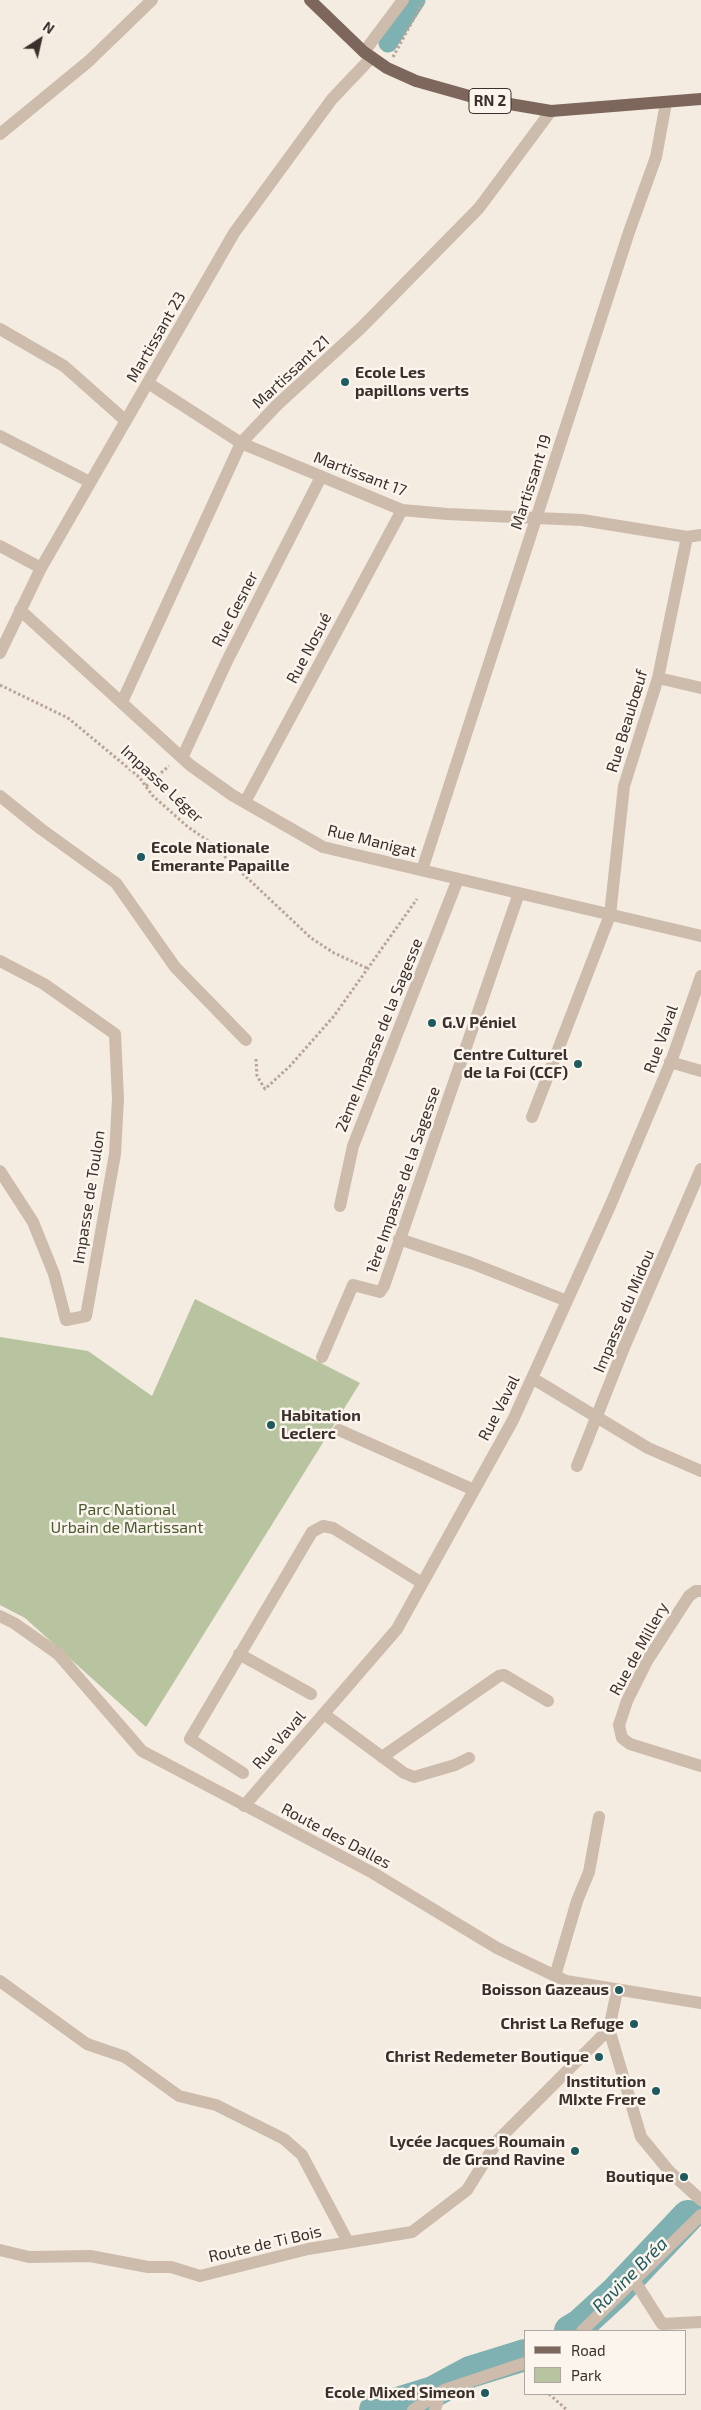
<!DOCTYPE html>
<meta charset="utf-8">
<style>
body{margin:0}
#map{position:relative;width:701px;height:2410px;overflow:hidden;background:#f4ebe1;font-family:"Exo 2",sans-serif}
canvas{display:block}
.legend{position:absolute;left:524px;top:2330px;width:162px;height:65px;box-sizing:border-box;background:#fbf5ee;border:1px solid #aea6a0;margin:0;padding:6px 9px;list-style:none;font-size:15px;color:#3b302b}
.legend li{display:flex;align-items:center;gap:10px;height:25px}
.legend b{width:25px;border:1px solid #aea6a0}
.north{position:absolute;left:15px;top:15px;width:50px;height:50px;-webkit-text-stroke:4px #fbf5ee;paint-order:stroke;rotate:35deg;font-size:14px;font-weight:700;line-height:20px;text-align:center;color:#3b302b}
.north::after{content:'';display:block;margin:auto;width:18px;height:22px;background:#3b302b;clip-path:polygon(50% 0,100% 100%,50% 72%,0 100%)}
</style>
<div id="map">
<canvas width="701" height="2410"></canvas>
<ul class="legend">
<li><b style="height:6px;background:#7d675c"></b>Road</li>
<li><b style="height:14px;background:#b8c4a0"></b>Park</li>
</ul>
<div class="north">N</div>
</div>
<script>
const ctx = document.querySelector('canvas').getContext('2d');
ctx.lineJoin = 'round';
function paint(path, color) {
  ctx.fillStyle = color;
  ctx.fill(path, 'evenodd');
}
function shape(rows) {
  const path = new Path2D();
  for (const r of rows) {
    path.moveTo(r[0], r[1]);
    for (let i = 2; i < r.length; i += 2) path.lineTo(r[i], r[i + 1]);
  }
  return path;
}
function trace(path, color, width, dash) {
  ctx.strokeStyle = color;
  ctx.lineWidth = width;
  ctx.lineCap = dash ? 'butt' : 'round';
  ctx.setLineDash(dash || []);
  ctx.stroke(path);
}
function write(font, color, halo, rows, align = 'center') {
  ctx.font = font + ' "Exo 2",sans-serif';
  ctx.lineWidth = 5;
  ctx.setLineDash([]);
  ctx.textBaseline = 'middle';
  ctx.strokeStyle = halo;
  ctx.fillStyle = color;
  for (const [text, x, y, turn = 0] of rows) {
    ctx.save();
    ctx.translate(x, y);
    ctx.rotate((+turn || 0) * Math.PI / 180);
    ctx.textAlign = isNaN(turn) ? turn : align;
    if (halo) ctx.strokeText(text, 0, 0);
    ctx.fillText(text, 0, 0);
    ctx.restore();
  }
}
const green = shape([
 [195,1299,360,1383,146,1727,25,1618,0,1605,0,1337,88,1351,152,1396]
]);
const canal = shape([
 [388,43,416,0]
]);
const river = shape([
 [570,2331,580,2325,616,2292,688,2216],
 [375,2410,433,2392,470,2372,525,2355]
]);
const path = shape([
 [393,57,424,0],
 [0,685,68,718,139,777,153,796,188,827,207,840,311,938,334,953,369,969],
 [146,786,169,766],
 [256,1059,257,1076,265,1089,290,1066,334,1016,417,899],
 [549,2394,567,2410]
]);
const street = shape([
 [364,52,403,0],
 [0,134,89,61,152,0],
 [0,329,64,366,126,421],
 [148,383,241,443,402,510,447,514,582,520,687,537,701,535],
 [0,436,90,482],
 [0,546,41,568],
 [20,610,190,765,232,795,323,847,701,936],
 [0,653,41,568,234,233,332,99,372,57],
 [658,678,701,688],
 [122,702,241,443,277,405,362,327,479,208,551,111],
 [182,758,227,661,321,477],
 [0,796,41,829,116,883,175,967,246,1040],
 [245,802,402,510],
 [422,870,629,232,656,157,666,103],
 [0,961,44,984,115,1034,118,1099,115,1154,86,1316,66,1320,54,1274,33,1222,0,1171],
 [670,1062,701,1071],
 [532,1117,610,915,624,786,658,678,687,537],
 [340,1206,353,1146,458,879],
 [399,1239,471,1263,567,1301],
 [322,1357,353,1285,380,1292,384,1286,519,893],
 [532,1378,648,1448,701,1471],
 [339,1430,474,1490],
 [577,1466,625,1345,701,1169],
 [701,1591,696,1591,689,1596,647,1661,627,1701,619,1725,622,1738,630,1744,701,1766],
 [0,1616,14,1623,58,1654,142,1751,373,1873,497,1948,566,1981,701,2003],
 [239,1654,311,1694],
 [324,1714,404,1773,414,1777,455,1765,469,1758],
 [382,1757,499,1676,504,1675,548,1701],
 [243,1773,190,1739,312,1532,323,1526,333,1528,422,1583],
 [244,1806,397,1629,513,1420,610,1206,672,1059,701,976],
 [555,1976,577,1901,589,1872,599,1817],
 [0,1981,87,2044,125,2057,179,2096,216,2105,284,2139,302,2155,348,2242],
 [617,1991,609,2029,641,2137,670,2172,701,2200],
 [0,2250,29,2257,90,2256,148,2267,171,2267,200,2276,308,2249,412,2232,467,2190,498,2140,609,2029],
 [634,2280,662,2324,701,2322],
 [582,2331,701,2215],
 [413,2410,441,2392],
 [435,2410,439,2396,444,2390,525,2363]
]);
const primary = shape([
 [310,0,364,52,387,68,416,81,480,99,551,111,701,99]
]);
const markers = [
 [345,382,5,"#1f5a5e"],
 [141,857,5,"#1f5a5e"],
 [432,1023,5,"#1f5a5e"],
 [578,1064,5,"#1f5a5e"],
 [271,1425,5,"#1f5a5e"],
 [619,1990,5,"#1f5a5e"],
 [634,2024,5,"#1f5a5e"],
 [599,2057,5,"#1f5a5e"],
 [656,2091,5,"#1f5a5e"],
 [575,2151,5,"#1f5a5e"],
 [684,2177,5,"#1f5a5e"],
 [485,2393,5,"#1f5a5e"]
];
const shields = [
 [490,101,42]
];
const shieldNames = [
 ["RN 2",490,101]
];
const streetNames = [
 ["Martissant 23",156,337,-60],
 ["Martissant 21",291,372,-43],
 ["Martissant 17",360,474,21],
 ["Martissant 19",531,482,-72],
 ["Rue Gesner",235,609,-63],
 ["Rue Nosué",309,648,-62],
 ["Rue Beaubœuf",627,721,-73],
 ["Impasse Léger",162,784,43],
 ["Rue Manigat",372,841,14],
 ["2ème Impasse de la Sagesse",379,1035,-68],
 ["Rue Vaval",661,1039,-70],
 ["1ère Impasse de la Sagesse",403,1180,-71],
 ["Impasse de Toulon",89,1197,-81],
 ["Impasse du Midou",624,1311,-67],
 ["Rue Vaval",499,1408,-63],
 ["Rue de Millery",639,1649,-61],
 ["Rue Vaval",279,1740,-49],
 ["Route des Dalles",336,1836,28],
 ["Route de Ti Bois",265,2244,-13]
];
const poiNames = [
 ["Ecole Les",355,373,"left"],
 ["papillons verts",355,391,"left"],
 ["Ecole Nationale",151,848,"left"],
 ["Emerante Papaille",151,866,"left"],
 ["G.V Péniel",442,1023,"left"],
 ["Centre Culturel",568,1055],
 ["de la Foi (CCF)",568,1073],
 ["Habitation",281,1416,"left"],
 ["Leclerc",281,1434,"left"],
 ["Boisson Gazeaus",609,1990],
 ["Christ La Refuge",624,2024],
 ["Christ Redemeter Boutique",589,2057],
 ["Institution",646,2082],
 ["MIxte Frere",646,2100],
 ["Lycée Jacques Roumain",565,2142],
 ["de Grand Ravine",565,2160],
 ["Boutique",674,2177],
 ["Ecole Mixed Simeon",475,2393]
];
const parkNames = [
 ["Parc National",127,1510],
 ["Urbain de Martissant",127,1528]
];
const waterNames = [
 ["Ravine Bréa",630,2275,-45]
];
paint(green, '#b8c4a0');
trace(canal, '#7fb0b2', 19);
trace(river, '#7fb0b2', 32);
trace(path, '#b9a596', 3, [2.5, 2.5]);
trace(street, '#cdbbac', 12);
trace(primary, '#7d675c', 12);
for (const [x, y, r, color] of markers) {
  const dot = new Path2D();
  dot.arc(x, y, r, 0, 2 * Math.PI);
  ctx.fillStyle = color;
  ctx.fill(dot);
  trace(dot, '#fbf5ee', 2);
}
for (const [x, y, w] of shields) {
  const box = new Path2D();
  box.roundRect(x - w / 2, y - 12.5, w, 25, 4);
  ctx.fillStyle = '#fbf5ee';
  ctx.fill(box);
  trace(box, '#3b302b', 1);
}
write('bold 15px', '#3b302b', null, shieldNames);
write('16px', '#3b302b', '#fbf5ee', streetNames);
write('bold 16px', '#3b302b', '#fbf5ee', poiNames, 'right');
write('16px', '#4a5a2e', '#fbf5ee', parkNames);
write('italic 18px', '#1f5a5e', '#fbf5ee', waterNames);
</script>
